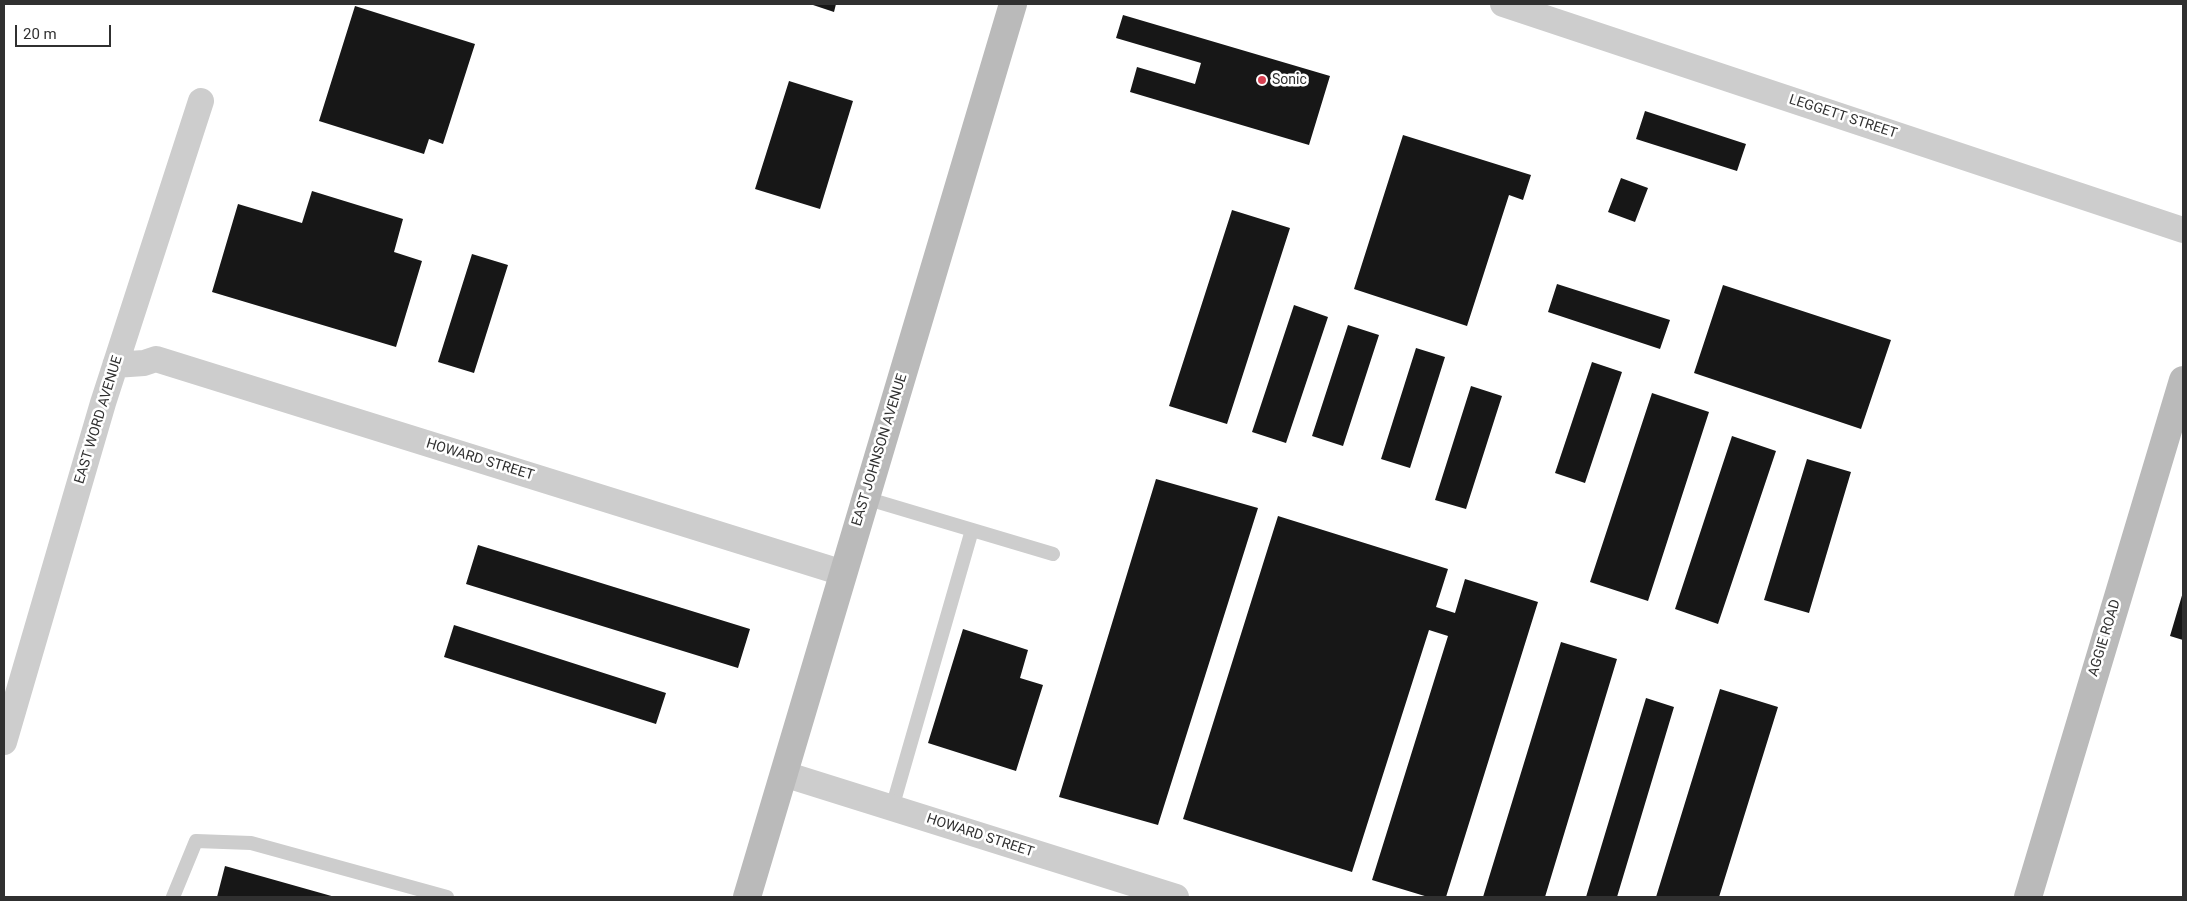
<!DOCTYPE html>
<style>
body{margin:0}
#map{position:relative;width:2187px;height:901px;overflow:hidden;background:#fff;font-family:Roboto,sans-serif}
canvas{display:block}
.frame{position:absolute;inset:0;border:5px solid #303030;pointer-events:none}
.scale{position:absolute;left:15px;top:25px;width:96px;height:22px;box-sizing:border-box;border:2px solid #303030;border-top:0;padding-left:6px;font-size:15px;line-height:18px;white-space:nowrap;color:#303030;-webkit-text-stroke:4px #fff;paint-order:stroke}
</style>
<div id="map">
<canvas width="2187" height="901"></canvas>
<div class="frame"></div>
<div class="scale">20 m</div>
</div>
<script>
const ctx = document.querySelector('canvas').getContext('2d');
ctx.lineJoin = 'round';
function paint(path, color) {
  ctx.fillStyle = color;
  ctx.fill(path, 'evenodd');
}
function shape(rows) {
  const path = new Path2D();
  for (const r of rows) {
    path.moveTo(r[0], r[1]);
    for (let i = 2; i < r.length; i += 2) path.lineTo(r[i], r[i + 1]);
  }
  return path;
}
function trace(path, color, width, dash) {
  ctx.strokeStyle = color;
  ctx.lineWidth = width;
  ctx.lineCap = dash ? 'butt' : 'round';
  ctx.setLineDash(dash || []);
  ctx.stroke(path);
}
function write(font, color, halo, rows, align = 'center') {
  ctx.font = font + ' Roboto,sans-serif';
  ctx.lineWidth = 5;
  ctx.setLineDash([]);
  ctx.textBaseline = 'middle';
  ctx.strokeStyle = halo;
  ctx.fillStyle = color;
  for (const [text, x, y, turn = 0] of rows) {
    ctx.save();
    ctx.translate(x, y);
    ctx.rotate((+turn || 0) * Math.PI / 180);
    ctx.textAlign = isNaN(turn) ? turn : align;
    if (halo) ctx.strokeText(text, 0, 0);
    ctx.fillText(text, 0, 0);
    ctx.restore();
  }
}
const building = shape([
 [810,4,836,4,834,12],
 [355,6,475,44,443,144,429,139,424,154,319,121],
 [1123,15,1330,76,1309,145,1130,92,1137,67,1195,84,1201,63,1116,38],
 [789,81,853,101,820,209,755,189],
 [1645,111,1746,144,1737,171,1636,139],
 [1403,135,1531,175,1523,200,1509,195,1467,326,1354,289],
 [1621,178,1648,188,1635,222,1608,212],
 [312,191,403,219,394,252,422,261,396,347,212,292,238,204,302,223],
 [1232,210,1290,228,1227,424,1169,406],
 [472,254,508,265,474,373,438,362],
 [1557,284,1670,320,1660,349,1548,312],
 [1723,285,1891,340,1861,429,1694,373],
 [1294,305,1328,317,1286,443,1252,432],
 [1348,325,1379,335,1343,446,1312,436],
 [1416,348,1445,357,1410,468,1381,459],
 [1592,362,1622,372,1585,483,1555,473],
 [1471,386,1502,396,1466,509,1435,500],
 [1652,393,1709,412,1648,601,1590,582],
 [1732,436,1776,451,1718,624,1675,609],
 [1807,459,1851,472,1809,613,1764,600],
 [1156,479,1258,508,1158,825,1059,797],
 [1278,516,1448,569,1436,607,1455,613,1465,579,1538,602,1446,897,1428,897,1372,880,1448,636,1429,630,1352,872,1183,819],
 [478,545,750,629,738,668,466,584],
 [2183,592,2183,640,2170,636],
 [454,625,666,693,656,724,444,657],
 [963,629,1028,650,1020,678,1043,685,1016,771,928,743],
 [1561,642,1617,659,1545,897,1483,897],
 [1720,689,1778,707,1719,897,1656,897],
 [1646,698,1674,707,1617,897,1586,897],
 [225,866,335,897,217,897]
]);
const lane = shape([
 [865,498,1053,554],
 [892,808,972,530],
 [173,897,196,841,251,843,447,897]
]);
const street = shape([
 [1503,4,2183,230],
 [115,365,144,363,156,359,843,573],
 [4,742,103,403,201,101],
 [784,774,1176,897]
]);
const secondary = shape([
 [747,897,1013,4],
 [2028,897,2183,380]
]);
const markers = [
 [1262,80,5,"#d74152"]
];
const poiNames = [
 ["Sonic",1272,80]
];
const streetNames = [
 ["LEGGETT STREET",1843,117,18],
 ["EAST WORD AVENUE",99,420,-73],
 ["EAST JOHNSON AVENUE",880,450,-73],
 ["HOWARD STREET",480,460,17],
 ["AGGIE ROAD",2105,638,-73],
 ["HOWARD STREET",980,836,18]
];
paint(building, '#171717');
trace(lane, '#cdcdcd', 14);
trace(street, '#cdcdcd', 26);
trace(secondary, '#bababa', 28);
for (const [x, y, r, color] of markers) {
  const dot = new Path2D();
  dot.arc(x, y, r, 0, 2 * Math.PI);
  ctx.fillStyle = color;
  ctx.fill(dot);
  trace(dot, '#fff', 2);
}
write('14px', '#303030', '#fff', poiNames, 'left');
write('14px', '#303030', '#fff', streetNames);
</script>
